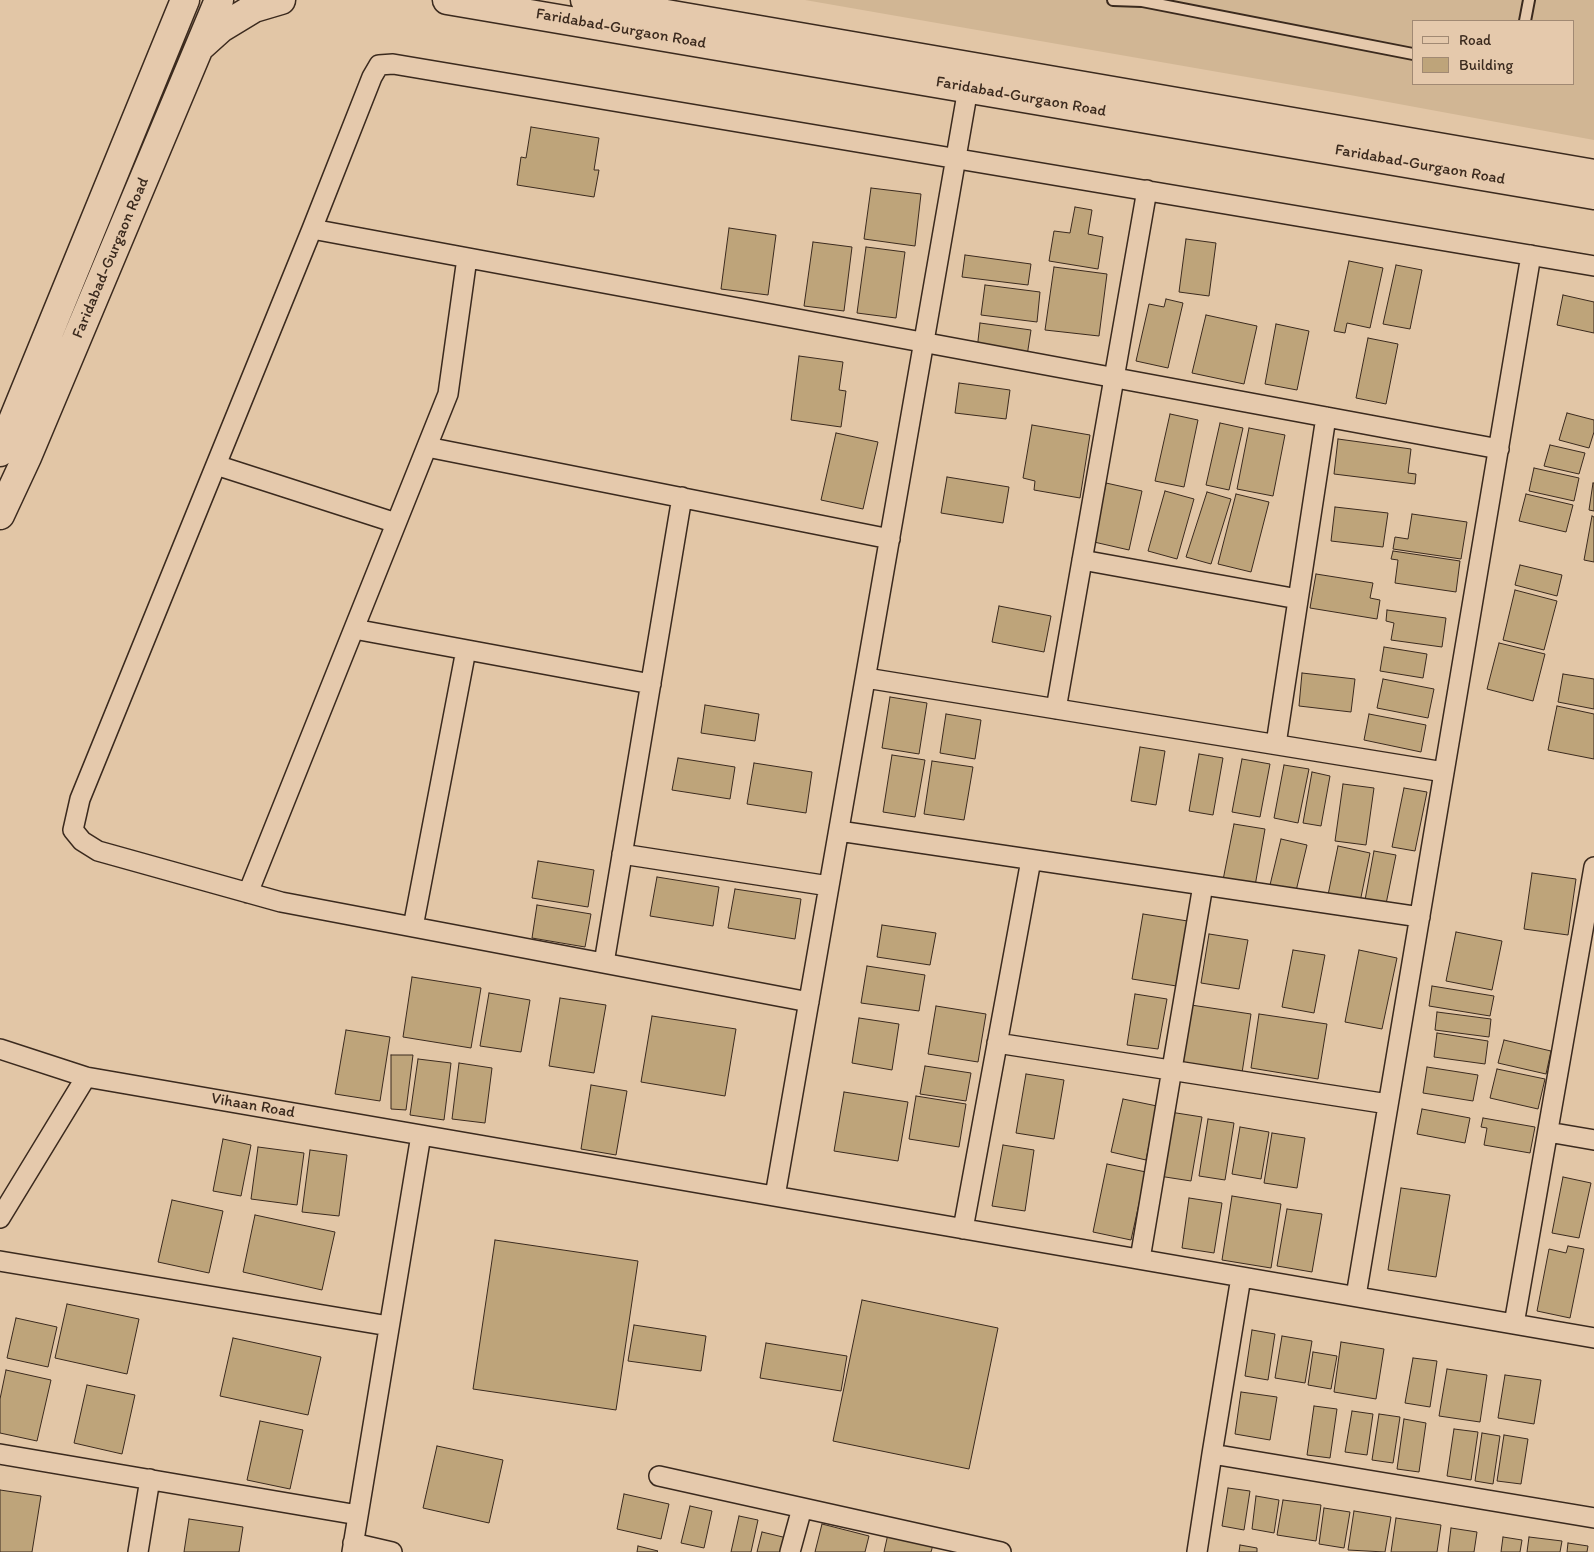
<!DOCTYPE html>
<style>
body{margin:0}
#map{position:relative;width:1594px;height:1552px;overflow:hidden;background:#e2c6a6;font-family:Itim,sans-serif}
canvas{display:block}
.legend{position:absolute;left:1412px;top:20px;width:162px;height:65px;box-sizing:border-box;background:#e5c9ac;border:1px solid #a18973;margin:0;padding:6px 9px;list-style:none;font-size:15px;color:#3b2a1e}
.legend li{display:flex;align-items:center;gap:10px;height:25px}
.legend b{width:25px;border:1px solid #a18973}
</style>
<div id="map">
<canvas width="1594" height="1552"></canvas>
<ul class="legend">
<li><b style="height:6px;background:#e5c9ac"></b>Road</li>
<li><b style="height:14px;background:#bea47a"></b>Building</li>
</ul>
</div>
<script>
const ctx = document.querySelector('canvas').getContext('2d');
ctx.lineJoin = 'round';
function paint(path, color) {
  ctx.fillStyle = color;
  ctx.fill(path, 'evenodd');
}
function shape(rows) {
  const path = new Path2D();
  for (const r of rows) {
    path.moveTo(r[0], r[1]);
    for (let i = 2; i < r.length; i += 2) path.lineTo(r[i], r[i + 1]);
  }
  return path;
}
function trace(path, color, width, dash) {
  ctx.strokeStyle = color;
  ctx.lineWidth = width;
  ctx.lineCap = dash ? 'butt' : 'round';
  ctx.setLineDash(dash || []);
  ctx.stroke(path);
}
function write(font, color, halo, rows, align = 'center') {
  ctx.font = font + ' Itim,sans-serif';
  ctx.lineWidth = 4;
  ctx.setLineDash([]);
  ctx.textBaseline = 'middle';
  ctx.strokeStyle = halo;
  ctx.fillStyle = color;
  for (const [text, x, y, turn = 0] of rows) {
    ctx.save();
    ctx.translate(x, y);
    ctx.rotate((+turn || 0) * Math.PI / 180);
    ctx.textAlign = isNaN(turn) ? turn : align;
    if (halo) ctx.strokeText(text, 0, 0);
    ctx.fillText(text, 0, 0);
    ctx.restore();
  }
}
const built = shape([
 [805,0,1594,0,1594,140,1350,95],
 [1413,21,1573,21,1573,84,1413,84]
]);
const building = shape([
 [531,127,599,138,594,170,599,170,594,197,517,185,521,157,526,158,531,127],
 [871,188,921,194,915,246,864,239,871,188],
 [1075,207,1092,210,1088,234,1103,237,1098,269,1049,261,1054,231,1070,233,1075,207],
 [729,228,776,235,768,295,721,289,729,228],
 [1186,239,1216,243,1209,296,1179,292,1186,239],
 [813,242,852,247,844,311,804,306,813,242],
 [866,247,905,252,896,318,857,313,866,247],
 [965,255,1031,264,1028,285,962,277,965,255],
 [1349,261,1383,268,1370,328,1347,323,1345,333,1334,331,1349,261],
 [1396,265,1422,270,1410,329,1383,324,1396,265],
 [1054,267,1107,274,1099,336,1045,330,1054,267],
 [985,285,1040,292,1037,322,981,315,985,285],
 [1563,295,1594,302,1594,333,1557,325,1563,295],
 [1166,299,1183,303,1168,368,1136,361,1149,304,1164,307,1166,299],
 [1206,315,1257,326,1244,384,1192,373,1206,315],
 [980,323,1031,330,1027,356,977,350,980,323],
 [1276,324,1309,331,1297,390,1265,384,1276,324],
 [1368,338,1398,344,1386,404,1356,398,1368,338],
 [799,356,843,362,839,390,846,391,841,427,791,420,799,356],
 [959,383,1010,390,1006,419,955,413,959,383],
 [1567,413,1594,420,1594,432,1589,448,1559,440,1567,413],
 [1170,414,1198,420,1184,487,1155,481,1170,414],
 [1220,423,1243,428,1229,490,1206,485,1220,423],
 [1032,425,1090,435,1080,498,1034,490,1035,481,1023,478,1032,425],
 [1249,428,1285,435,1273,496,1237,489,1249,428],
 [836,433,878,442,863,509,821,500,836,433],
 [1338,439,1411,449,1408,473,1416,474,1415,484,1334,474,1338,439],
 [1550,445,1585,453,1579,474,1544,466,1550,445],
 [1534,468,1579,478,1574,501,1529,491,1534,468],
 [947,477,1009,487,1003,523,941,513,947,477],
 [1106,483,1142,491,1129,550,1094,542,1106,483],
 [1593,483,1594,483,1594,511,1589,510,1593,483],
 [1165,491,1194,499,1177,559,1148,551,1165,491],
 [1207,492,1231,499,1211,564,1186,557,1207,492],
 [1236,494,1269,502,1251,572,1218,564,1236,494],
 [1526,494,1573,505,1566,532,1519,521,1526,494],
 [1335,507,1388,513,1383,547,1331,541,1335,507],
 [1412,514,1467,522,1461,559,1393,549,1395,537,1408,539,1412,514],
 [1592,516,1594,517,1594,562,1584,560,1592,516],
 [1393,551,1460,561,1456,592,1395,583,1398,560,1391,559,1393,551],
 [1520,565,1562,575,1557,596,1515,585,1520,565],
 [1316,574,1373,583,1370,598,1380,600,1377,619,1310,608,1316,574],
 [1515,590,1557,601,1544,650,1503,640,1515,590],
 [999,606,1051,616,1044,652,992,642,999,606],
 [1387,610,1446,618,1442,647,1391,640,1394,623,1386,621,1387,610],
 [1499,643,1545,654,1533,701,1487,689,1499,643],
 [1384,647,1427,654,1423,678,1380,671,1384,647],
 [1302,673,1355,679,1351,712,1299,706,1302,673],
 [1563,674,1594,679,1594,709,1558,702,1563,674],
 [1383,679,1434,689,1428,718,1377,708,1383,679],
 [890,697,927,703,919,754,882,748,890,697],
 [705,705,759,714,755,741,701,733,705,705],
 [1557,706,1594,714,1594,759,1548,750,1557,706],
 [946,714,981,720,975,759,940,753,946,714],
 [1369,714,1426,725,1421,752,1364,740,1369,714],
 [1140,747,1165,751,1156,805,1131,801,1140,747],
 [1199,754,1223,758,1213,815,1189,811,1199,754],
 [892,755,925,760,915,817,883,812,892,755],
 [678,758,735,767,730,799,672,790,678,758],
 [1242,759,1270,764,1260,817,1232,812,1242,759],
 [932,761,973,767,964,820,924,814,932,761],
 [754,763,812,772,806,813,747,804,754,763],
 [1284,765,1309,769,1298,823,1274,818,1284,765],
 [1312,772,1330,776,1321,826,1303,823,1312,772],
 [1343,784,1374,788,1366,845,1335,841,1343,784],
 [1404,788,1427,792,1415,851,1392,847,1404,788],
 [1234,824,1265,829,1255,886,1223,880,1234,824],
 [1281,839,1307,845,1296,891,1270,885,1281,839],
 [1338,846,1370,853,1360,902,1328,895,1338,846],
 [1374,851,1396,855,1386,904,1365,900,1374,851],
 [538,861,594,870,588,907,532,898,538,861],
 [1532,873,1576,879,1568,935,1524,929,1532,873],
 [657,877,719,887,713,926,650,916,657,877],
 [735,889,801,899,795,939,728,928,735,889],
 [537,905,591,914,585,947,532,938,537,905],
 [1143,914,1194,922,1183,987,1132,979,1143,914],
 [882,925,936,933,930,965,877,957,882,925],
 [1456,932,1502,941,1492,990,1446,981,1456,932],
 [1209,934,1248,940,1239,989,1201,983,1209,934],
 [1293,950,1325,955,1314,1013,1282,1007,1293,950],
 [1359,950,1397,958,1382,1029,1345,1022,1359,950],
 [867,966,925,975,919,1011,861,1003,867,966],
 [412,977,481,988,471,1048,403,1037,412,977],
 [1432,986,1494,996,1490,1016,1429,1006,1432,986],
 [489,993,530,1000,521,1052,480,1046,489,993],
 [1135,994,1167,999,1158,1049,1127,1045,1135,994],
 [560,998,606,1005,594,1073,549,1066,560,998],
 [1191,1005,1251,1014,1242,1073,1181,1063,1191,1005],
 [936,1006,986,1014,978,1062,928,1054,936,1006],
 [1437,1012,1491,1019,1489,1037,1435,1030,1437,1012],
 [1259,1014,1327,1024,1318,1079,1251,1068,1259,1014],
 [652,1016,736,1029,725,1096,641,1082,652,1016],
 [859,1018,899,1024,892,1070,852,1063,859,1018],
 [346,1030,390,1037,380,1101,335,1094,346,1030],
 [1437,1033,1488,1041,1485,1064,1434,1057,1437,1033],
 [1504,1040,1551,1051,1546,1074,1498,1063,1504,1040],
 [391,1055,413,1055,406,1110,391,1109,391,1055],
 [418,1059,451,1063,444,1120,410,1115,418,1059],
 [459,1063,492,1068,485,1123,452,1119,459,1063],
 [925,1066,971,1073,966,1101,920,1094,925,1066],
 [1427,1067,1478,1075,1473,1101,1423,1093,1427,1067],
 [1497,1069,1545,1079,1538,1109,1490,1098,1497,1069],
 [1026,1074,1064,1080,1054,1139,1016,1133,1026,1074],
 [591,1085,627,1091,616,1155,581,1149,591,1085],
 [844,1092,908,1102,898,1161,834,1151,844,1092],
 [916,1096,966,1104,959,1147,909,1139,916,1096],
 [1123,1099,1157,1106,1146,1160,1111,1152,1123,1099],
 [1422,1109,1470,1118,1465,1143,1417,1134,1422,1109],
 [1170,1112,1202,1117,1191,1181,1159,1176,1170,1112],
 [1483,1118,1535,1127,1530,1153,1484,1145,1487,1128,1481,1127,1483,1118],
 [1208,1119,1234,1123,1225,1180,1199,1176,1208,1119],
 [1240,1127,1269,1132,1261,1179,1232,1174,1240,1127],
 [1272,1133,1305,1138,1297,1188,1264,1183,1272,1133],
 [223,1139,251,1145,241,1196,213,1191,223,1139],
 [1003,1145,1034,1150,1025,1211,992,1206,1003,1145],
 [258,1147,304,1153,297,1205,251,1199,258,1147],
 [310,1150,347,1155,339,1216,302,1212,310,1150],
 [1107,1164,1146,1172,1131,1240,1093,1232,1107,1164],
 [1563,1177,1591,1183,1579,1238,1552,1233,1563,1177],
 [1401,1188,1450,1195,1436,1277,1388,1270,1401,1188],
 [1232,1196,1281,1204,1271,1268,1222,1260,1232,1196],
 [1189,1198,1222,1203,1214,1253,1182,1248,1189,1198],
 [172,1200,223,1211,209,1273,158,1262,172,1200],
 [1287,1209,1322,1214,1312,1272,1277,1266,1287,1209],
 [255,1215,335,1232,322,1290,243,1272,255,1215],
 [495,1240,638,1261,616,1410,473,1389,495,1240],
 [1568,1246,1584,1249,1570,1318,1537,1311,1549,1249,1566,1253,1568,1246],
 [862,1300,998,1328,969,1469,833,1441,862,1300],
 [67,1304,139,1319,127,1374,55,1358,67,1304],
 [16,1318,57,1327,48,1367,7,1358,16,1318],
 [634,1325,706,1336,701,1371,628,1361,634,1325],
 [1252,1330,1275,1334,1268,1380,1245,1376,1252,1330],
 [1282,1336,1312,1341,1305,1383,1275,1378,1282,1336],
 [233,1338,321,1357,308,1415,220,1396,233,1338],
 [1341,1342,1384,1349,1376,1399,1334,1392,1341,1342],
 [766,1343,847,1356,841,1391,760,1378,766,1343],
 [1313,1352,1337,1356,1331,1389,1308,1385,1313,1352],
 [1413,1358,1437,1361,1430,1407,1405,1403,1413,1358],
 [1447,1369,1487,1375,1480,1422,1439,1416,1447,1369],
 [6,1370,51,1380,37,1441,0,1433,0,1399,6,1370],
 [1505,1375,1541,1380,1534,1424,1498,1418,1505,1375],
 [87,1385,135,1395,122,1454,74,1443,87,1385],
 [1241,1392,1277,1397,1270,1440,1235,1434,1241,1392],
 [1314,1406,1337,1409,1330,1458,1307,1455,1314,1406],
 [1352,1411,1373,1414,1367,1455,1345,1452,1352,1411],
 [1379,1414,1400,1417,1393,1463,1372,1460,1379,1414],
 [1404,1419,1426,1423,1419,1472,1397,1469,1404,1419],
 [260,1421,303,1430,290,1489,247,1480,260,1421],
 [1454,1429,1478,1432,1471,1480,1447,1476,1454,1429],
 [1482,1433,1500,1436,1493,1484,1475,1481,1482,1433],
 [1504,1435,1528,1439,1521,1484,1497,1481,1504,1435],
 [437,1446,503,1460,489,1523,423,1508,437,1446],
 [1228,1488,1250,1491,1244,1530,1222,1526,1228,1488],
 [0,1490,41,1496,32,1552,0,1552,0,1490],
 [624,1494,669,1504,661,1539,617,1529,624,1494],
 [1256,1496,1279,1500,1274,1533,1252,1529,1256,1496],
 [1283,1500,1321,1505,1316,1541,1277,1535,1283,1500],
 [690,1506,712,1511,704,1548,681,1543,690,1506],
 [1324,1508,1350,1512,1344,1548,1319,1544,1324,1508],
 [1354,1511,1391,1517,1385,1552,1348,1550,1354,1511],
 [739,1516,758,1520,751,1552,731,1552,739,1516],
 [1396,1518,1441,1525,1437,1552,1391,1552,1396,1518],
 [189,1519,243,1527,239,1552,184,1552,189,1519],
 [822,1524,869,1536,865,1552,815,1552,822,1524],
 [1451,1528,1477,1532,1474,1552,1448,1552,1451,1528],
 [762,1532,787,1538,784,1552,757,1552,762,1532],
 [888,1534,933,1545,931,1552,884,1552,888,1534],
 [1503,1537,1522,1540,1520,1552,1501,1552,1503,1537],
 [1529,1537,1562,1541,1560,1552,1527,1552,1529,1537],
 [1568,1543,1588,1546,1587,1552,1567,1552,1568,1543],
 [1240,1545,1257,1548,1257,1552,1239,1552,1240,1545],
 [638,1546,658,1551,657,1552,637,1552,638,1546]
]);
const service = shape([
 [1113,0,1142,1,1413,54],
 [1525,21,1529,0]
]);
const minor = shape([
 [312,229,1499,449],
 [427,447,890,539],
 [216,465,396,523],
 [1082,560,1298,599],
 [354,629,651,684],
 [866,678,1444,772],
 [1056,709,1147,190],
 [1276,744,1326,417],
 [839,831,1420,917],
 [622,854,829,886],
 [248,893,448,394,467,258],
 [413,927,466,650],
 [604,963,682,497],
 [809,1002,281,902,98,851,82,841,73,830,80,799,312,229,372,77,379,65,393,64,1594,266],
 [997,1043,1388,1104],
 [0,1049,86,1077,1594,1338],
 [1548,1132,1594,1140],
 [775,1196,970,77],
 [0,1218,86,1077],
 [963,1229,1031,860],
 [1140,1259,1203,885],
 [0,1261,389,1326],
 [1356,1296,1531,255],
 [1514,1324,1594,867],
 [0,1454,358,1515],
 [1212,1454,1594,1518],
 [659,1476,1001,1552],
 [353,1543,392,1552],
 [138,1552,150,1479],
 [352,1552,421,1135],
 [790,1552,802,1508],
 [1197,1552,1212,1454,1241,1277]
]);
const secondary = shape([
 [447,0,1594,195],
 [585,0,1594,174],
 [201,46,221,28,254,8,281,0],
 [0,452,185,0],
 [0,515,27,457,219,0]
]);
const streetNames = [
 ["Faridabad-Gurgaon Road",621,29,10],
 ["Faridabad-Gurgaon Road",1021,97,10],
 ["Faridabad-Gurgaon Road",1420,165,10],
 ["Faridabad-Gurgaon Road",111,258,-67],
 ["Vihaan Road",253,1106,10]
];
paint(built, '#d1b694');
paint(building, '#bea47a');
trace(building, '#3b2a1e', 1);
trace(service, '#3b2a1e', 14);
trace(minor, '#3b2a1e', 22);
trace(secondary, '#3b2a1e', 31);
trace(service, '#e5c9ac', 10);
trace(minor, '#e5c9ac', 19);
trace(secondary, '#e5c9ac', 28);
write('16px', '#3b2a1e', '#e5c9ac', streetNames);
</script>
